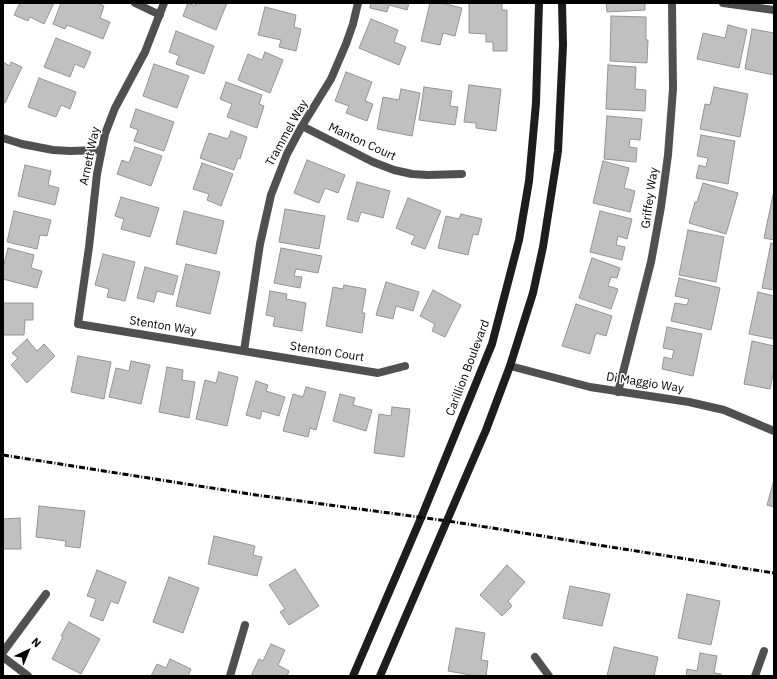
<!DOCTYPE html>
<style>
body{margin:0}
#map{position:relative;width:777px;height:679px;overflow:hidden;background:#fff;font-family:"IBM Plex Sans",sans-serif}
canvas{display:block}
.frame{position:absolute;inset:0;border:4px solid #000;pointer-events:none}
.north{position:absolute;left:8px;top:631px;width:40px;height:40px;-webkit-text-stroke:3px #fff;paint-order:stroke;rotate:44deg;font-size:11px;font-weight:700;line-height:16px;text-align:center;color:#000}
.north::after{content:'';display:block;margin:auto;width:14px;height:18px;background:#000;clip-path:polygon(50% 0,100% 100%,50% 72%,0 100%)}
</style>
<div id="map">
<canvas width="777" height="679"></canvas>
<div class="frame"></div>
<div class="north">N</div>
</div>
<script>
const ctx = document.querySelector('canvas').getContext('2d');
ctx.lineJoin = 'round';
function paint(path, color) {
  ctx.fillStyle = color;
  ctx.fill(path, 'evenodd');
}
function shape(rows) {
  const path = new Path2D();
  for (const r of rows) {
    path.moveTo(r[0], r[1]);
    for (let i = 2; i < r.length; i += 2) path.lineTo(r[i], r[i + 1]);
  }
  return path;
}
function trace(path, color, width, dash) {
  ctx.strokeStyle = color;
  ctx.lineWidth = width;
  ctx.lineCap = dash ? 'butt' : 'round';
  ctx.setLineDash(dash || []);
  ctx.stroke(path);
}
function write(font, color, halo, rows, align = 'center') {
  ctx.font = font + ' "IBM Plex Sans",sans-serif';
  ctx.lineWidth = 3;
  ctx.setLineDash([]);
  ctx.textBaseline = 'middle';
  ctx.strokeStyle = halo;
  ctx.fillStyle = color;
  for (const [text, x, y, turn = 0] of rows) {
    ctx.save();
    ctx.translate(x, y);
    ctx.rotate((+turn || 0) * Math.PI / 180);
    ctx.textAlign = isNaN(turn) ? turn : align;
    if (halo) ctx.strokeText(text, 0, 0);
    ctx.fillText(text, 0, 0);
    ctx.restore();
  }
}
const building = shape([
 [20,3,54,3,44,24,30,17,28,21,14,15,20,3],
 [61,3,97,3,104,6,100,18,110,22,103,39,67,25,65,29,53,24,61,3],
 [188,3,195,6,196,3,227,3,216,30,183,16,188,3],
 [371,3,409,3,407,10,389,5,387,12,370,8,371,3],
 [430,3,442,3,462,8,455,36,443,33,440,45,421,41,430,3],
 [469,3,502,3,502,10,507,10,507,51,493,51,493,42,486,42,486,34,469,33,469,3],
 [606,3,645,3,645,10,607,12,606,3],
 [265,7,296,15,294,27,301,29,296,51,279,47,281,40,258,35,265,7],
 [611,16,646,17,646,40,648,40,647,63,610,61,611,16],
 [371,19,398,30,394,42,406,47,399,65,359,48,371,19],
 [728,25,747,30,739,68,697,59,703,33,725,38,728,25],
 [752,29,774,33,774,75,745,69,752,29],
 [176,31,214,46,204,74,176,64,179,56,169,52,176,31],
 [56,38,91,52,84,68,75,64,70,77,44,67,56,38],
 [265,52,283,60,270,93,238,80,248,54,262,60,265,52],
 [3,62,10,66,11,62,22,67,5,103,3,102,3,62],
 [154,64,189,76,177,108,143,96,154,64],
 [608,65,636,67,635,89,646,90,645,111,606,109,608,65],
 [346,72,372,82,365,101,373,104,367,121,346,113,349,106,335,101,346,72],
 [39,78,76,92,70,109,61,105,56,117,28,107,39,78],
 [226,82,262,95,259,104,264,106,257,128,227,117,232,104,220,99,226,82],
 [469,85,501,89,496,131,476,128,476,123,464,122,469,85],
 [424,87,452,91,450,106,458,107,455,125,419,120,424,87],
 [714,87,748,94,740,137,700,129,705,104,710,105,714,87],
 [401,89,420,93,412,136,377,129,383,97,399,100,401,89],
 [136,109,174,122,164,151,134,141,138,130,130,127,136,109],
 [607,116,642,119,640,140,630,139,629,147,637,148,636,162,604,159,607,116],
 [231,131,247,137,240,159,238,158,234,170,200,158,209,133,228,139,231,131],
 [701,135,735,141,728,184,696,178,699,165,706,167,708,158,697,156,701,135],
 [135,147,162,156,151,186,117,174,122,160,129,163,135,147],
 [307,160,345,175,338,193,325,188,319,203,294,193,307,160],
 [603,161,629,168,624,188,635,191,630,212,593,203,603,161],
 [202,163,233,174,221,206,207,200,209,194,193,189,202,163],
 [25,165,51,171,48,185,59,188,55,205,18,196,25,165],
 [357,182,390,191,383,218,361,212,358,222,347,219,357,182],
 [703,183,738,193,726,234,689,223,695,202,697,202,703,183],
 [773,195,774,195,774,240,764,238,773,195],
 [121,197,159,208,150,237,121,229,124,219,115,216,121,197],
 [408,198,441,211,425,249,411,244,415,236,396,228,408,198],
 [285,209,325,216,319,249,279,242,285,209],
 [14,211,51,220,47,236,40,235,37,249,7,242,14,211],
 [184,211,224,221,216,254,176,244,184,211],
 [600,211,632,219,627,239,618,236,616,245,625,247,622,260,590,252,600,211],
 [461,214,482,219,478,235,473,234,468,255,438,248,446,216,459,219,461,214],
 [688,230,724,237,716,282,679,275,688,230],
 [771,243,774,244,774,290,762,288,771,243],
 [8,248,34,255,31,268,42,271,37,288,3,279,3,268,8,248],
 [281,248,322,256,318,273,296,269,294,276,302,277,300,288,274,283,281,248],
 [103,254,135,262,125,301,107,297,109,289,95,285,103,254],
 [592,258,620,268,617,278,611,277,608,286,618,289,611,309,579,298,592,258],
 [186,264,220,272,210,314,176,306,186,264],
 [145,267,178,276,173,295,157,291,154,302,137,298,145,267],
 [679,278,720,288,711,330,671,321,675,303,687,305,689,299,675,296,679,278],
 [386,282,419,292,413,311,396,306,393,319,376,315,386,282],
 [344,285,366,289,362,313,365,313,362,333,326,326,333,287,343,289,344,285],
 [433,290,461,305,445,337,432,331,435,324,420,316,433,290],
 [270,291,287,294,286,299,306,303,302,331,273,326,275,317,266,315,270,291],
 [758,292,774,296,774,339,749,334,758,292],
 [3,303,33,303,33,320,25,320,24,335,3,335,3,303],
 [576,304,612,316,606,336,596,333,590,354,562,346,576,304],
 [667,327,702,334,693,376,662,369,664,357,672,359,674,350,663,348,667,327],
 [27,339,37,351,44,344,55,356,27,383,11,365,18,358,12,353,27,339],
 [752,341,774,346,774,370,770,389,744,384,752,341],
 [78,356,111,362,104,399,71,392,78,356],
 [131,361,150,365,141,404,109,397,116,368,129,371,131,361],
 [167,367,183,370,182,380,195,382,189,418,159,412,167,367],
 [219,372,238,377,227,426,196,419,205,380,216,383,219,372],
 [256,381,268,385,266,391,285,397,279,416,262,411,260,419,246,415,256,381],
 [306,387,326,392,316,430,310,428,308,437,283,431,293,394,303,397,306,387],
 [340,394,355,398,353,405,372,410,366,431,333,421,340,394],
 [392,407,410,409,404,457,374,453,379,414,391,416,392,407],
 [774,480,774,507,767,505,774,480],
 [39,506,85,511,80,548,65,546,66,541,36,537,39,506],
 [20,518,21,549,3,549,3,519,20,518],
 [214,536,255,546,253,555,262,557,257,576,208,564,214,536],
 [507,565,525,582,508,601,512,606,502,616,480,595,507,565],
 [295,569,319,606,289,625,280,612,285,609,269,585,295,569],
 [97,570,126,582,118,604,111,601,103,621,90,616,96,599,87,596,97,570],
 [169,577,199,588,183,633,153,622,169,577],
 [570,586,610,594,602,626,563,618,570,586],
 [687,594,720,601,711,645,678,638,687,594],
 [69,622,100,639,81,674,52,659,63,637,61,636,69,622],
 [456,628,485,633,481,660,488,661,486,676,476,676,448,671,456,628],
 [271,644,285,650,278,665,289,671,287,676,251,676,259,659,263,661,271,644],
 [614,647,658,657,654,676,607,676,614,647],
 [700,653,717,656,714,673,721,674,721,676,686,676,687,669,697,671,700,653],
 [170,659,191,669,188,676,151,676,157,664,166,668,170,659]
]);
const street = shape([
 [135,3,160,15],
 [164,3,145,52,115,108,105,134,97,174,89,247,78,324,378,373,405,366],
 [723,3,774,10],
 [302,126,373,162,394,170,412,174,428,175,462,174],
 [3,138,22,144,53,150,70,151,101,150],
 [244,351,260,244,271,195,287,154,302,126,331,79,346,44,353,24,358,3],
 [510,366,590,387,689,402,724,410,774,431],
 [618,392,651,262,661,207,668,155,673,89,672,3],
 [3,652,46,594],
 [3,657,28,676],
 [535,657,549,676],
 [230,676,245,625],
 [755,676,764,651]
]);
const secondary = shape([
 [353,676,421,518,492,344,519,240,529,181,536,103,539,3],
 [380,676,486,430,510,366,533,293,543,247,558,151,563,45,562,3]
]);
const rail = shape([
 [3,455,256,495,448,521,774,573]
]);
const streetNames = [
 ["Trammel Way",287,133,-61],
 ["Manton Court",362,142,25],
 ["Arnett Way",90,156,-78],
 ["Griffey Way",650,198,-82],
 ["Stenton Way",163,326,9],
 ["Stenton Court",327,352,9],
 ["Carillion Boulevard",468,368,-69],
 ["Di Maggio Way",645,383,9]
];
paint(building, '#c0c0c0');
trace(building, '#949494', 1);
trace(street, '#505050', 8);
trace(secondary, '#1d1d1d', 8);
trace(rail, '#000', 3, [6, 2, 1, 2]);
write('12px', '#000', '#fff', streetNames);
</script>
